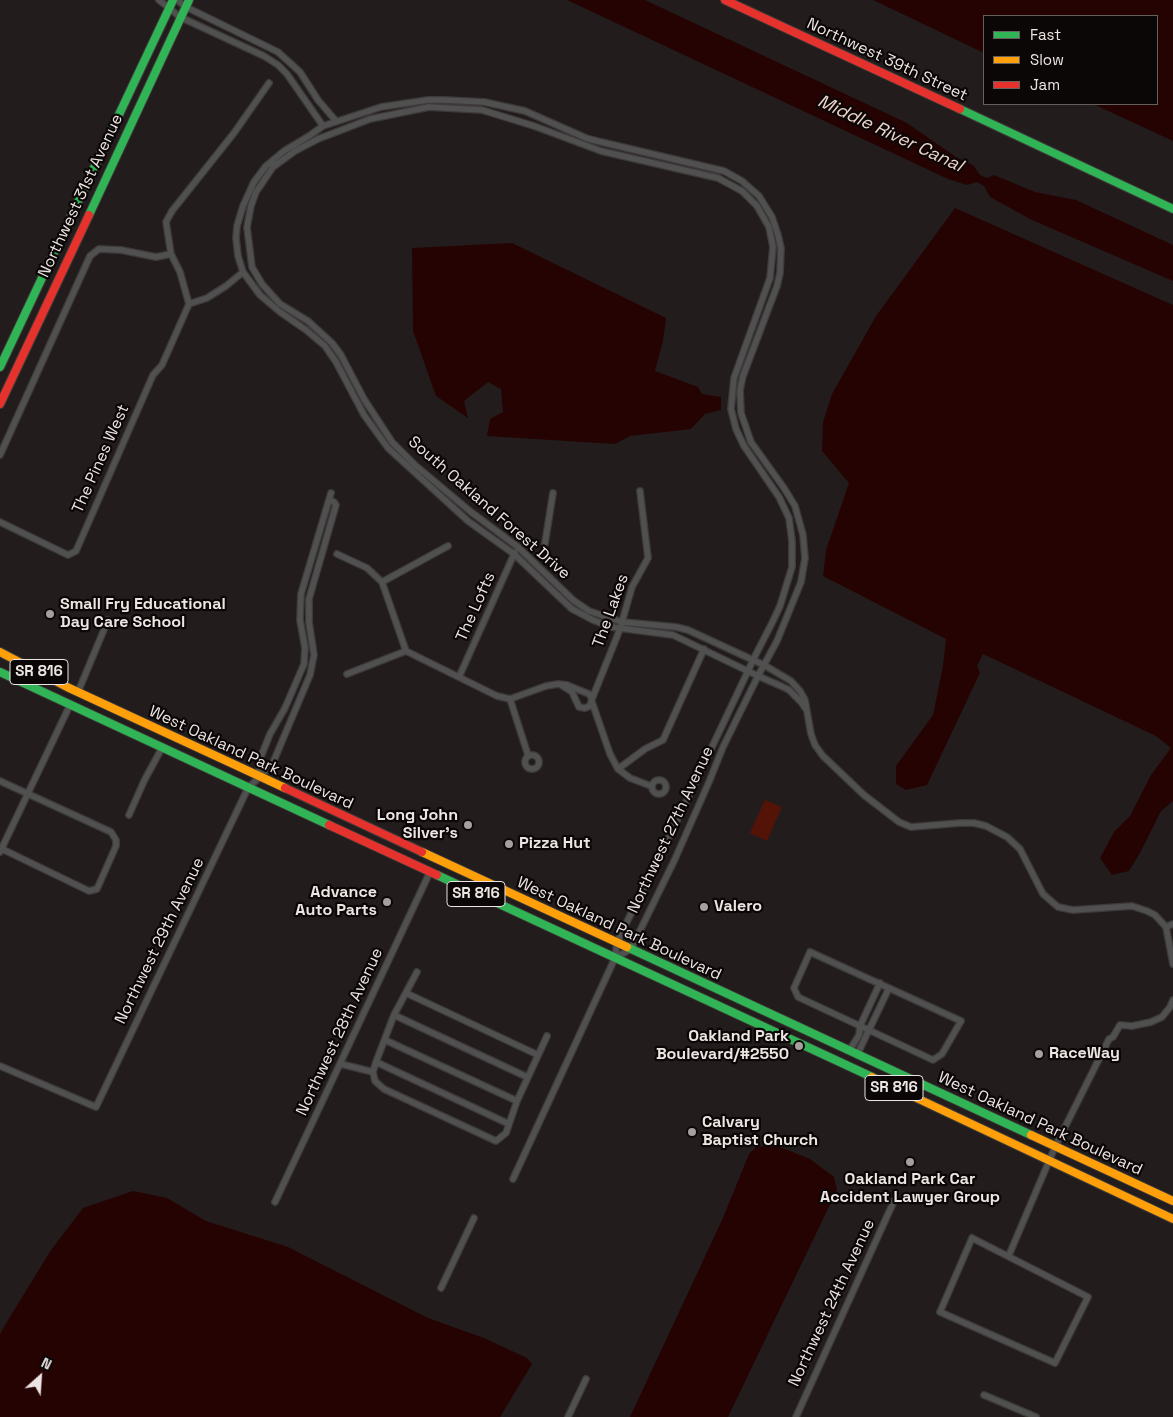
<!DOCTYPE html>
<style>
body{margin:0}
#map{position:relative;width:1173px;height:1417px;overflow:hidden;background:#221d1c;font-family:"Space Grotesk",sans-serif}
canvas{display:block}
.legend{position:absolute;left:983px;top:15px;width:175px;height:90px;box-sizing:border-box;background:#0b0706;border:1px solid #65605e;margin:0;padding:6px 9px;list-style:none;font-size:15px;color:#ece5e3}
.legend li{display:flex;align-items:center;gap:10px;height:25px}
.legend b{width:25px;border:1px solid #65605e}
.north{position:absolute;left:15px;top:1352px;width:50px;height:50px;-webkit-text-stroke:4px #0b0706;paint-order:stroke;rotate:26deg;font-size:14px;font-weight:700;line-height:20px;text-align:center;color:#ece5e3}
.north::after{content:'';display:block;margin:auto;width:18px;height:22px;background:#ece5e3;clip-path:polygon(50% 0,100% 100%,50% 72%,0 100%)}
</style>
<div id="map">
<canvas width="1173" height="1417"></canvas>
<ul class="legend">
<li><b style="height:6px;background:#30b455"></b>Fast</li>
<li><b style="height:6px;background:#ff9f0a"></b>Slow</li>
<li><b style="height:6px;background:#e5322d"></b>Jam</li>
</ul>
<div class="north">N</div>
</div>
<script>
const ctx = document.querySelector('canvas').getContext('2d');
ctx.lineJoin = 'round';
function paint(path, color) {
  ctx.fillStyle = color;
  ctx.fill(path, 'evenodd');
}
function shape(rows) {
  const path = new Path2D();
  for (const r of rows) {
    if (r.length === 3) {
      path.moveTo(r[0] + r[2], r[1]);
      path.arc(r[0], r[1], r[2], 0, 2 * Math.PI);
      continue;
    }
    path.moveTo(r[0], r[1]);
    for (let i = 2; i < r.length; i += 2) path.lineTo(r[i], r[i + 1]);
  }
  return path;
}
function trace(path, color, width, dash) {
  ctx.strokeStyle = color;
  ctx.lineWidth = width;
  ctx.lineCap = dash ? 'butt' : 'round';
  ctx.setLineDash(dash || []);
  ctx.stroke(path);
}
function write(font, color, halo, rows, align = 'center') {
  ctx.font = font + ' "Space Grotesk",sans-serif';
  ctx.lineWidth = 4.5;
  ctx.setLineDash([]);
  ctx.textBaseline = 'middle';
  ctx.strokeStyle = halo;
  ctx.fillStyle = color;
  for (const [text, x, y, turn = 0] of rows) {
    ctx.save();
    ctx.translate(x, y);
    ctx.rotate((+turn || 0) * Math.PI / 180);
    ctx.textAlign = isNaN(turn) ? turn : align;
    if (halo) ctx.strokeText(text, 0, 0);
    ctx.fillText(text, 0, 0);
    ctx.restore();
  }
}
const green = shape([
 [765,800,782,807,767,841,750,833]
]);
const water = shape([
 [567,0,645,0,907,123,956,157,973,165,980,175,987,178,994,175,1035,192,1076,200,1173,245,1173,281,1032,220,990,197,984,186,977,182,967,185,948,179],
 [873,0,1173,0,1173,141,1093,104,1157,104,1157,16,984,16,984,53],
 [955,208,1173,305,1173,801,1161,811,1140,853,1129,871,1112,875,1100,858,1114,832,1130,816,1151,775,1171,748,1156,736,983,654,977,666,980,673,927,785,906,790,896,784,896,766,933,715,943,666,946,639,823,576,826,550,849,483,822,451,823,422,832,394,876,316],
 [512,243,666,318,663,341,655,371,698,387,702,394,721,397,721,410,705,414,691,429,630,436,615,444,487,436,490,419,503,412,501,389,488,382,464,401,468,418,436,396,413,331,412,248],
 [775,1145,810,1159,834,1177,837,1190,728,1417,630,1417,722,1220,749,1154,756,1147],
 [133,1191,167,1198,206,1221,288,1247,428,1318,484,1338,527,1358,532,1364,500,1417,0,1417,0,1334,5,1325,51,1250,83,1208]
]);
const street = shape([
 [159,0,180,17,264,56,278,65,287,74,323,126],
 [177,0,186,7,278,52,300,72,318,100,336,121],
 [243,272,226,286,207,298,189,304,180,272,171,254,166,222,172,211,234,133,269,83],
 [0,455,90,256,99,249,121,250,156,257,171,254],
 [0,522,68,555,76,551,153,375,162,365,189,304],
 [545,543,553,493],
 [337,554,367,568,382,582,406,651],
 [382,582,448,546],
 [347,674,406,651,497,696,510,699],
 [459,677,515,552],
 [78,692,108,620],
 [510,699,546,686,558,684,567,685,589,694,592,699,590,706,585,708,579,707,572,692,561,685],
 [510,699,528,755],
 [592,699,620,629,632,587,648,558,640,491],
 [592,702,610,754,618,769,630,778,651,786],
 [532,762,7],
 [618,769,645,749,663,740,704,649],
 [259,776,260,759,270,734,285,708,304,664,305,648,300,620,301,594,331,493],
 [659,787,7],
 [0,781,111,832,116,840,116,846,97,889,89,891,2,849],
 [129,815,145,779,162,748],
 [0,852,70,705],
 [1166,927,1173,964],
 [1166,927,1173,924],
 [810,952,961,1021,942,1054,933,1060,798,997,794,988,810,952],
 [615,958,617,942,685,804,748,671,753,660,773,621,780,606,792,567,792,541,789,518,779,497,744,446,736,429,731,409,734,378,770,278,773,247,769,227,757,206,742,191,718,178,601,151,534,126,482,110,429,107,370,119,318,139,295,151,273,167,256,192,251,206,247,227,252,267,262,284,280,304,308,321,332,343,341,355,364,399,392,442,415,465,471,512,518,547,573,600,589,611,622,622,676,627,688,630,753,660,764,665,791,681,800,691,805,700,811,734,815,745,823,756,864,795,899,822,911,827,960,823,974,823,986,826,1007,837,1020,849,1043,894,1058,907,1073,910,1132,906,1147,911,1155,915,1166,927],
 [417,972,394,1015,376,1062,373,1072,375,1081,384,1089,496,1141,506,1133,517,1101,547,1036],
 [406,993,538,1055],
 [394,1015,527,1077],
 [385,1040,517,1101],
 [849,1051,859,1035,860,1026,880,983],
 [857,1055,889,988],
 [376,1062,509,1124],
 [341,1064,373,1072],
 [0,1066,96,1107,248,788,272,765,310,675,314,655,309,622,309,599,336,505,334,502,329,500],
 [513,1179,615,958,631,949,675,859,709,782,723,747,758,676,777,641,801,582,805,558,804,547,803,535,795,506,784,488,751,442,741,413,740,390,743,376,777,286,780,273,781,248,778,235,772,217,759,196,742,181,724,171,601,142,586,138,525,111,484,102,444,100,428,100,381,107,323,126,309,136,284,151,266,166,254,182,243,206,237,226,236,238,238,256,243,272,260,295,280,312,306,330,325,346,336,362,364,415,388,448,468,521,514,554,572,609,593,620,611,627,673,635,758,676,781,686,789,690,802,703,805,708],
 [275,1202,430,872],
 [972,1238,1088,1297,1055,1363,940,1312,972,1238],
 [1009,1255,1055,1147,1109,1039,1113,1037,1120,1025,1132,1026,1151,1022,1162,1017,1170,1007,1173,1000],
 [441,1288,474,1218],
 [984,1395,1036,1417],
 [568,1417,586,1379],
 [796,1417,894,1201]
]);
const fast = shape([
 [960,109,1173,209],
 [89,215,189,0],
 [0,367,173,0],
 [0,672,329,825],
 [437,875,872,1077],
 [627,947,1031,1135]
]);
const slow = shape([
 [0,652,67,687,285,788],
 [422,852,627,947],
 [872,1077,1173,1219],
 [1031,1135,1173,1201]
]);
const jam = shape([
 [725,0,960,109],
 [0,404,89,215],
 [285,788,422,852],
 [329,825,437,875]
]);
const markers = [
 [50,614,5,"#a59f9d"],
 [468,825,5,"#a59f9d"],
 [509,844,5,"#a59f9d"],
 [387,902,5,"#a59f9d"],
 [704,907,5,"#a59f9d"],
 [799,1046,5,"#a59f9d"],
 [1039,1054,5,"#a59f9d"],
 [692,1132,5,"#a59f9d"],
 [910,1162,5,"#a59f9d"]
];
const shields = [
 [39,672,58],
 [476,894,58],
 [894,1088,58]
];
const shieldNames = [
 ["SR 816",39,672],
 ["SR 816",476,894],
 ["SR 816",894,1088]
];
const streetNames = [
 ["Northwest 39th Street",887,60,25],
 ["Northwest 31st Avenue",81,196,-65],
 ["The Pines West",101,459,-66],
 ["South Oakland Forest Drive",489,508,41],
 ["The Lofts",476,607,-66],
 ["The Lakes",611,611,-70],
 ["West Oakland Park Boulevard",251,758,25],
 ["Northwest 27th Avenue",671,830,-65],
 ["West Oakland Park Boulevard",619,929,25],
 ["Northwest 29th Avenue",160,941,-64],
 ["Northwest 28th Avenue",340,1032,-65],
 ["West Oakland Park Boulevard",1040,1124,25],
 ["Northwest 24th Avenue",832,1303,-65]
];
const poiNames = [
 ["Small Fry Educational",60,605],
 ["Day Care School",60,623],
 ["Long John",458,816,"right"],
 ["Silver's",458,834,"right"],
 ["Pizza Hut",519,844],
 ["Advance",377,893,"right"],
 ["Auto Parts",377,911,"right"],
 ["Valero",714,907],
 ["Oakland Park",789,1037,"right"],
 ["Boulevard/#2550",789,1055,"right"],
 ["RaceWay",1049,1054],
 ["Calvary",702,1123],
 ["Baptist Church",702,1141],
 ["Oakland Park Car",910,1180,"center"],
 ["Accident Lawyer Group",910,1198,"center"]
];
const waterNames = [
 ["Middle River Canal",890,134,25]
];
paint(green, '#531407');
paint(water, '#260303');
trace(street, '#3d3a39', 8);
trace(fast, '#3d3a39', 10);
trace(slow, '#3d3a39', 10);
trace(jam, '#3d3a39', 10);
trace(street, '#4f504f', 5.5);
trace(fast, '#30b455', 8);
trace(slow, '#ff9f0a', 8);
trace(jam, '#e5322d', 8);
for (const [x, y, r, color] of markers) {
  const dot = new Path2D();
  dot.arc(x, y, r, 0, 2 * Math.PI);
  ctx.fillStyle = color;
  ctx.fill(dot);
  trace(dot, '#0b0706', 2);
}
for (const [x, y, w] of shields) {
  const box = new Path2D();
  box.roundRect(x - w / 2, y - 12.5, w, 25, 4);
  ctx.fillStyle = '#0b0706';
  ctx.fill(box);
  trace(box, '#ece5e3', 1);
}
write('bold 15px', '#ece5e3', null, shieldNames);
write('16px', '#ece5e3', '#0b0706', streetNames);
write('bold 16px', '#ece5e3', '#0b0706', poiNames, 'left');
write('italic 18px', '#f0d5ce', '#0b0706', waterNames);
</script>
